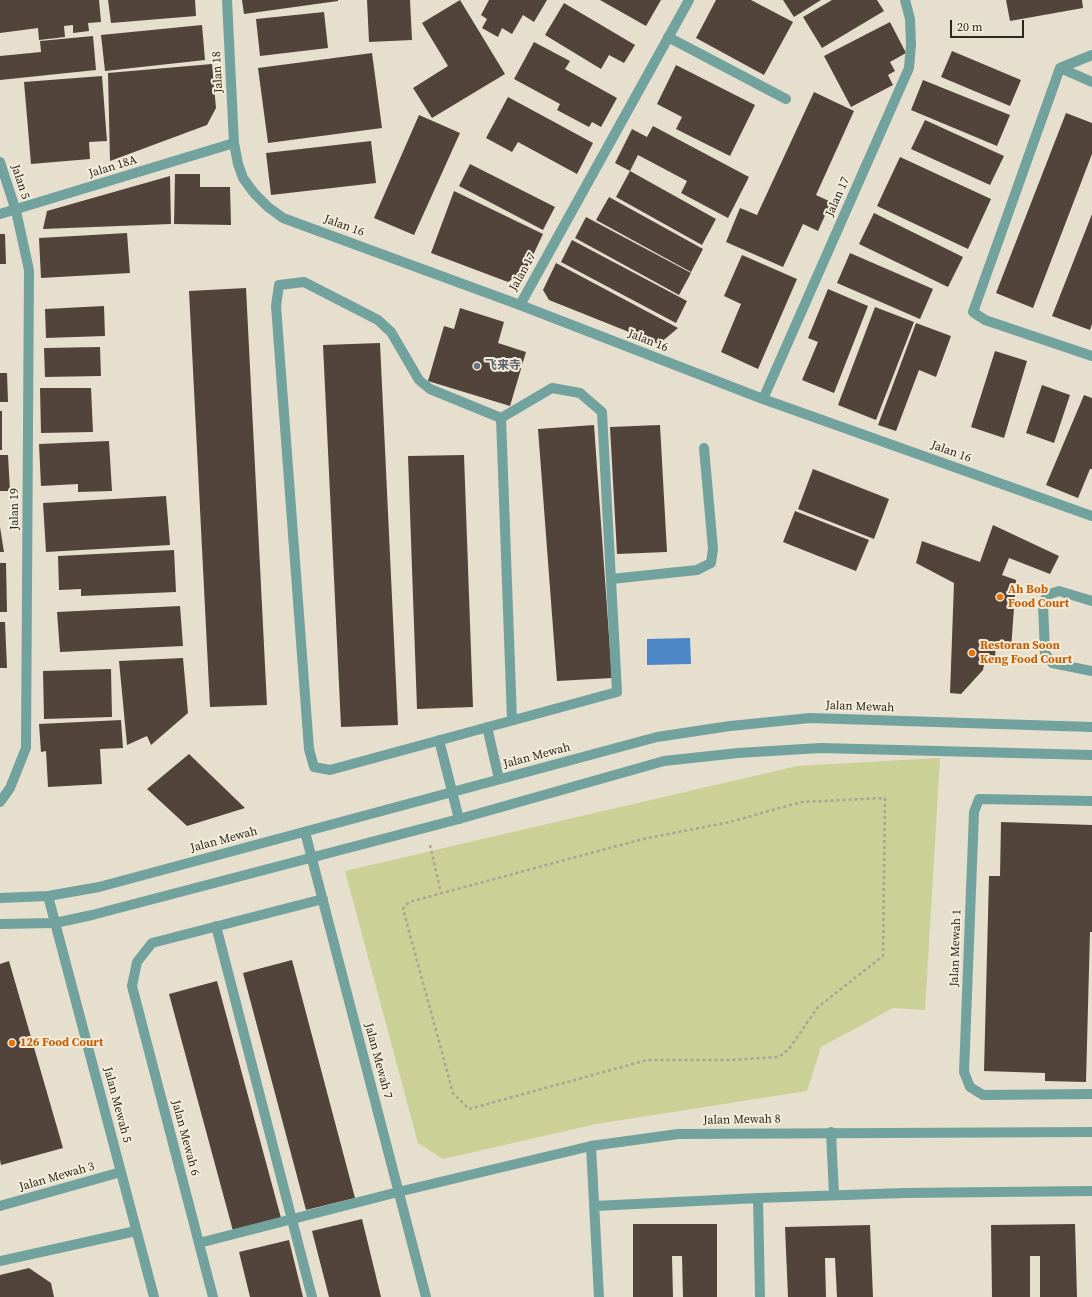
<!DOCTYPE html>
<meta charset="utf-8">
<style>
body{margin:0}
#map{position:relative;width:1092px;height:1297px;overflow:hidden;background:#e6dfcd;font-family:"Source Serif 4",serif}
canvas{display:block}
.scale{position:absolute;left:950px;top:20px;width:74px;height:18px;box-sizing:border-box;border:2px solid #2a2821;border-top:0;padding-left:5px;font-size:12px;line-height:14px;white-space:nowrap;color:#2a2821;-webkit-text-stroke:3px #f3ecda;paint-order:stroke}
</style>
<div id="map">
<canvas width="1092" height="1297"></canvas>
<div class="scale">20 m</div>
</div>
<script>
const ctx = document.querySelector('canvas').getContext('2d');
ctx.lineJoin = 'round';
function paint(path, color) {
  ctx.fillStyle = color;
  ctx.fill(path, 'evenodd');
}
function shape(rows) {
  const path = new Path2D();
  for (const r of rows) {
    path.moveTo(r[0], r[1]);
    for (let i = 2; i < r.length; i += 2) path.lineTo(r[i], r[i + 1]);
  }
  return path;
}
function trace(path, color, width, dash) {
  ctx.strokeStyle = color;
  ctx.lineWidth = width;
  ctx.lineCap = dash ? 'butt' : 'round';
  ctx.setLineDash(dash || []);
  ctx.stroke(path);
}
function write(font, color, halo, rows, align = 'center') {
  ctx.font = font + ' "Source Serif 4","Noto Sans SC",serif';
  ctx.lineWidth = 4;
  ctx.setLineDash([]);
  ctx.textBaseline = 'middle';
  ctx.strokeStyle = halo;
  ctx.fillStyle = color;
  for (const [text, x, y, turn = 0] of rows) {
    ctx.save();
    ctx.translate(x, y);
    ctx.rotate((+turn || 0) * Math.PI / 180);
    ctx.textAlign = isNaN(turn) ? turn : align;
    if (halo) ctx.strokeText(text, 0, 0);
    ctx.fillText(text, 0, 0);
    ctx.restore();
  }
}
const green = shape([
 [940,758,925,1010,893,1008,821,1047,807,1091,596,1124,443,1159,418,1143,345,871,797,766]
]);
const water = shape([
 [690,638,691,664,647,665,647,639]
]);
const building = shape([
 [0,0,99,0,101,22,88,23,89,31,73,33,73,25,64,26,65,37,39,40,38,28,0,33],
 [108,0,195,0,196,16,111,23],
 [242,0,338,0,338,1,244,14],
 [367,0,410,0,412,40,369,42],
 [460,0,505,74,432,118,413,88,448,66,422,23],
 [489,0,547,0,534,22,523,15,512,34,502,28,498,37,482,28,487,19,481,15],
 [600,0,661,0,646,26],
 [716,0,751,0,793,22,764,75,696,38],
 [783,0,821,0,794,17],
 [832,0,877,0,884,11,822,48,803,17],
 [1006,0,1082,0,1083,8,1010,21],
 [564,3,635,45,624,63,609,55,601,69,545,35],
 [324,12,328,48,260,56,256,19],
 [890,22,906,53,890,62,895,71,888,75,893,85,851,107,824,56],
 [202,25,205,60,105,71,101,35],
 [93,36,96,70,0,80,0,56,41,52,40,41],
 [534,42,570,61,565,69,617,98,601,127,592,122,589,127,557,110,560,104,514,79],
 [952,51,1021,80,1010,106,941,77],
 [372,53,382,128,268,143,258,68],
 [212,64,216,108,207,125,110,161,108,73],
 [676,65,755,105,730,156,676,129,682,117,657,104],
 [102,76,107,141,89,142,90,159,31,164,24,82],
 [923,80,1010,115,997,146,911,110],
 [814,92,854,111,816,195,831,202,818,231,803,224,783,267,726,242,740,208,757,215],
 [508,97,593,143,577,174,518,142,512,152,486,138],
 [1066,113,1092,123,1092,154,1033,308,996,293],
 [419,115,460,133,414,235,374,218],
 [925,120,1004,156,990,185,911,149],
 [653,126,749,177,728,218,681,193,687,181,638,155,630,171,615,163,632,129,647,137],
 [371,141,376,183,271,195,266,153],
 [900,157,991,199,968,249,877,206],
 [470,164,555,207,543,230,459,186],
 [630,171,716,219,702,245,616,197],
 [175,174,200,174,200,187,230,187,231,225,174,224],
 [170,176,171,224,43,229,47,211],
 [454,191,543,234,526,270,508,282,431,253],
 [609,197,703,249,691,272,596,220],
 [874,213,963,257,948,287,859,244],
 [1092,214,1092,324,1090,330,1052,316],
 [586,217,691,273,679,295,575,238],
 [127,233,130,273,41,278,39,238],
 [0,234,5,234,6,264,0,264],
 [572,240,687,301,676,323,561,262],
 [850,253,933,289,920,319,837,283],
 [742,255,797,279,758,369,721,352,741,304,724,296],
 [556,263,678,328,659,344,549,300,543,290],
 [246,288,267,705,210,707,189,291],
 [828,289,868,306,834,393,802,380,818,342,808,338],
 [104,306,105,336,46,338,45,309],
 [875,307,914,322,876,420,838,405],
 [460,308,504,322,498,343,526,352,510,406,428,381,444,326,454,329],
 [916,323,951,336,936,377,919,370,896,431,878,425],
 [380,343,398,725,341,727,323,345],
 [100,347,101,376,45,377,44,348],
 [995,351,1027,361,1004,438,971,427],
 [0,373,7,373,8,402,0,402],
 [1042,385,1070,395,1054,443,1026,433],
 [40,388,91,388,93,432,41,433],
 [1084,395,1092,398,1092,469,1090,469,1078,498,1046,485],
 [0,411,2,411,2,450,0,450],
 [594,425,612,678,557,681,538,429],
 [660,425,667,552,617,554,610,427],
 [109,441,112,491,78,492,78,484,41,486,39,444],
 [0,455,8,455,10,491,0,491],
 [464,455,473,707,417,709,408,456],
 [813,469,889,499,874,539,798,509],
 [166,496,170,545,46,552,43,503],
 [795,511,869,540,856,571,783,542],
 [993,525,1059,556,1050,574,1009,558,1002,575,1016,580,1011,649,996,647,994,663,985,660,983,670,961,694,950,693,954,583,916,563,922,541,980,562],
 [0,527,4,552,0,552],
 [174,550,176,592,81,596,81,589,59,590,58,556],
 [0,563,6,563,7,612,0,612],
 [180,606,183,646,60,652,57,612],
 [0,622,5,622,7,668,0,668],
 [183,658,188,713,151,745,147,736,127,745,119,661],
 [111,669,112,717,44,719,43,671],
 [121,720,123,748,100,749,102,784,48,787,46,751,41,752,39,724],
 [189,754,245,808,187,826,147,789],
 [1001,822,1092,825,1092,932,1090,932,1086,1082,1045,1081,1045,1073,984,1071,989,876,1000,876],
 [292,960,355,1198,306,1210,243,973],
 [9,961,63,1148,1,1165,0,1160,0,964],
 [217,981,281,1218,233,1231,169,994],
 [362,1219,381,1297,329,1297,312,1231],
 [633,1224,717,1224,717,1297,683,1297,682,1256,672,1256,673,1297,633,1297],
 [1075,1224,1077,1297,1040,1297,1040,1256,1030,1256,1030,1297,992,1297,991,1225],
 [870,1225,873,1297,837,1297,835,1258,825,1258,826,1297,788,1297,785,1227],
 [289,1240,303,1297,250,1297,239,1252],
 [29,1268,51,1283,54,1297,0,1297,0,1275]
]);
const path = shape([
 [885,798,883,956,818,1007,789,1049,779,1057,728,1060,647,1060,469,1109,453,1093,403,909,409,902,643,839,730,822,801,802,885,798],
 [430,845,441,893]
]);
const service = shape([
 [668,37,786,99],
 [1092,55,1060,68,973,312,985,320,1092,356],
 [1060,68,1092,82],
 [611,579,697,570,711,563,713,549,704,448],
 [1092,601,1059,591,1047,595,1043,604,1045,653,1052,663,1092,671],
 [1092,801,979,799,974,812,964,1072,970,1087,983,1095,1092,1094],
 [216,926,312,1297],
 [831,1132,834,1195],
 [591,1146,599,1297],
 [758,1198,760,1297],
 [595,1206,758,1198,904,1193,1092,1191],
 [199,1243,398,1192],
 [0,1261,136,1231]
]);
const minor = shape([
 [227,0,234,143,238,164,243,178,254,193,268,207,283,218,520,305,763,399,1092,516],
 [0,162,16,211,29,270,26,748,10,788,0,802],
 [0,214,234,143],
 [304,282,378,320,391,332,419,380,430,389,501,418,552,388,580,393,602,412,617,692,330,770,314,767,309,749,276,306,279,285,304,282],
 [520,305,689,0],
 [763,399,909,68,911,44,910,19,905,0],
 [501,418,512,720],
 [487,727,499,779],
 [439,740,459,819],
 [305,832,426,1297],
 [48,896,154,1297],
 [398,1192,591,1146,678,1134,1092,1132],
 [0,1206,121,1172],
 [213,1297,132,986,137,962,152,943,323,899]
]);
const tertiary = shape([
 [0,898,48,896,99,887,657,737,730,726,810,718,1092,727],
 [0,924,55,923,92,915,459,819,664,761,738,753,820,748,1092,755]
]);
const markers = [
 [477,366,4,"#6b7280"],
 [1000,597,4,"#e8710a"],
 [972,653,4,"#e8710a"],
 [12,1043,4,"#e8710a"]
];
const streetNames = [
 ["Jalan 18",218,72,-93],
 ["Jalan 18A",113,167,-17],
 ["Jalan 5",20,182,72],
 ["Jalan 17",838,197,-66],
 ["Jalan 16",344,226,20],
 ["Jalan 17",523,272,-61],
 ["Jalan 16",648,341,21],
 ["Jalan 16",951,452,20],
 ["Jalan 19",15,509,-90],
 ["Jalan Mewah",860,707,2],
 ["Jalan Mewah",537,756,-15],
 ["Jalan Mewah",224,840,-15],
 ["Jalan Mewah 1",956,948,-88],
 ["Jalan Mewah 7",378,1061,75],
 ["Jalan Mewah 5",117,1105,75],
 ["Jalan Mewah 8",742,1120,-1],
 ["Jalan Mewah 6",185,1138,75],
 ["Jalan Mewah 3",57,1177,-16]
];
const worshipNames = [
 ["飞来寺",485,366]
];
const foodNames = [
 ["Ah Bob",1008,590],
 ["Food Court",1008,604],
 ["Restoran Soon",980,646],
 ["Keng Food Court",980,660],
 ["126 Food Court",20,1043]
];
paint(green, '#cad096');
paint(water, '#4d86c7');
paint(building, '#53443b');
trace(path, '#a9a496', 2.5, [3, 3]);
trace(service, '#71a29d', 10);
trace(minor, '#71a29d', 10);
trace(tertiary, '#71a29d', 10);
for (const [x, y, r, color] of markers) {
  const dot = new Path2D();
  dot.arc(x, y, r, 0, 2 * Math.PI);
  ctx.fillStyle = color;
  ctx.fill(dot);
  trace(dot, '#f3ecda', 1.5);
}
write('12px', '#2a2821', '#f3ecda', streetNames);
write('bold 12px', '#5b616d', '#f3ecda', worshipNames, 'left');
write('bold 12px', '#c56008', '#f3ecda', foodNames, 'left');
</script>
